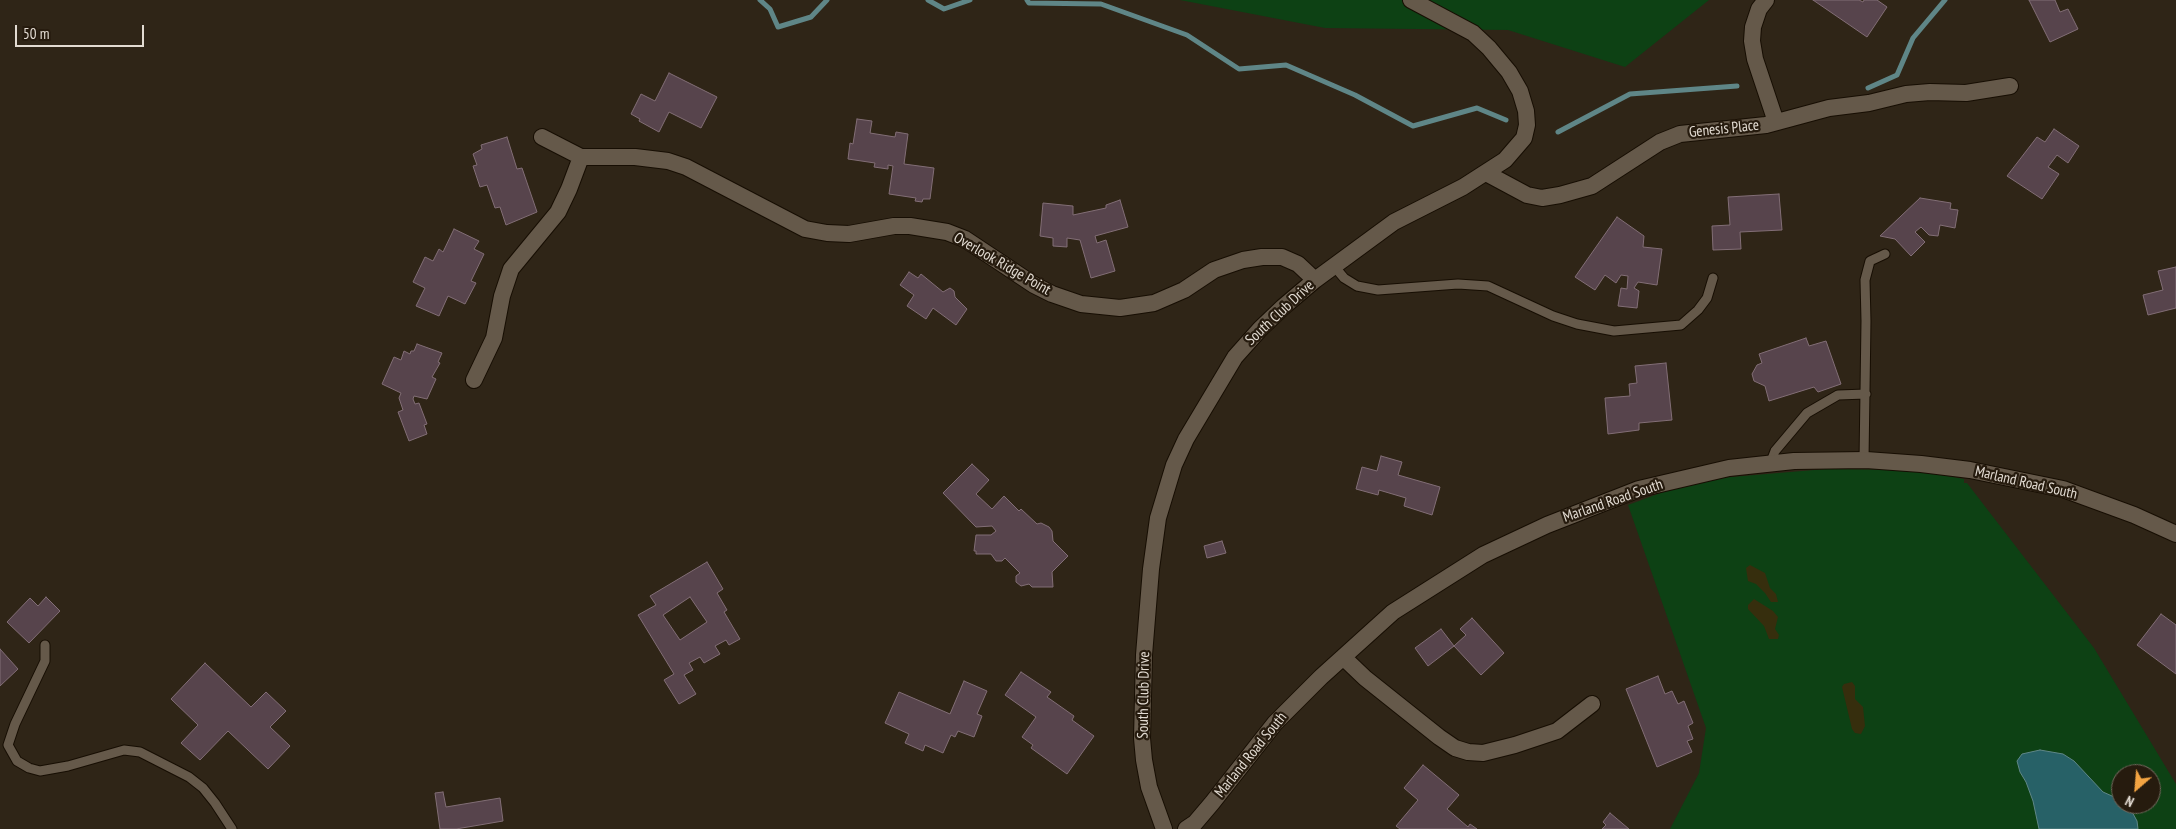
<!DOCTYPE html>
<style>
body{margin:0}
#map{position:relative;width:2176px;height:829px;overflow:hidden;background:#2f2517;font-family:"PT Sans Narrow",sans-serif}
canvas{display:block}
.north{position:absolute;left:2111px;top:764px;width:50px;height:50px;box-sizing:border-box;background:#261b0e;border:1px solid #71685c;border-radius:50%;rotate:207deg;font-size:14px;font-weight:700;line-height:20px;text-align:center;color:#e2dbd2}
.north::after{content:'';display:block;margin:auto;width:18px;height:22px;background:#f3a442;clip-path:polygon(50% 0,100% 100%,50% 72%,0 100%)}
.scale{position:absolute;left:15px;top:25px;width:129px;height:22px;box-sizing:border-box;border:2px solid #e2dbd2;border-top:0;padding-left:6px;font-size:15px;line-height:18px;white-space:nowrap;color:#e2dbd2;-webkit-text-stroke:4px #261b0e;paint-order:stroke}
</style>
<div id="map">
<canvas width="2176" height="829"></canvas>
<div class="north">N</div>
<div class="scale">50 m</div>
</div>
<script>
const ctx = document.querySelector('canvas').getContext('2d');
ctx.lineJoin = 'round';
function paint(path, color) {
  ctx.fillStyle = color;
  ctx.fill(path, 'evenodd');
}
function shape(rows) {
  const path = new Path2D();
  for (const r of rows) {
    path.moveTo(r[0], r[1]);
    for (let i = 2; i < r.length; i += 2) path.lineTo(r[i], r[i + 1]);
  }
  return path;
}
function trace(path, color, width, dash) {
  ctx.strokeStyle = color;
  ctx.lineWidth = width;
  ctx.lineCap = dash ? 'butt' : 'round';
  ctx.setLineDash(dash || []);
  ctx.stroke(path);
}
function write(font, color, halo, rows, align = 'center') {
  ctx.font = font + ' "PT Sans Narrow",sans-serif';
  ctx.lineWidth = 4.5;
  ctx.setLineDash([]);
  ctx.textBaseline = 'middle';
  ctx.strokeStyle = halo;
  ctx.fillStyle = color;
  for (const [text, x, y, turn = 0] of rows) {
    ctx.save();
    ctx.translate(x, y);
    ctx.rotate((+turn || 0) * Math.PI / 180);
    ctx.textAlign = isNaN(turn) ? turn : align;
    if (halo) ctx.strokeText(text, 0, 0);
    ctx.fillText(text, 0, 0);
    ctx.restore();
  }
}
const green = shape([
 [1180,0,1709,0,1625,67,1508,30,1325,28],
 [1826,469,1915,470,1964,479,1964,483,1967,483,2094,648,2176,784,2176,829,1670,829,1699,773,1706,728,1628,505,1674,488,1719,478],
 [2121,774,2151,774,2151,804,2121,804]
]);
const sand = shape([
 [1750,565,1765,573,1770,588,1776,594,1778,602,1771,602,1765,593,1756,584,1748,581,1746,568],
 [1754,599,1773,611,1778,617,1775,629,1779,635,1778,639,1769,639,1764,626,1748,609,1748,605],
 [1852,682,1855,686,1855,699,1863,707,1865,726,1861,734,1855,733,1852,729,1842,687,1844,684]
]);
const water = shape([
 [2040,750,2063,754,2074,761,2103,792,2121,800,2121,804,2125,804,2131,810,2137,821,2138,829,2039,829,2033,801,2026,782,2020,772,2017,761,2022,754,2040,750]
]);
const stream = shape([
 [760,0,770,9,778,27,811,17,827,0],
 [928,0,944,9,970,0],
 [1027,0,1029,3,1101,4,1187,35,1239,69,1286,65,1355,95,1413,126,1477,108,1506,120],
 [1868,88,1897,75,1913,38,1945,0],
 [1558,132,1630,94,1737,86]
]);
const building = shape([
 [1813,0,1859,0,1863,2,1864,0,1877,0,1887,7,1867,37,1813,0],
 [2029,0,2055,0,2060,12,2068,9,2078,29,2050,42,2029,0],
 [669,73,717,97,701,128,669,112,659,132,639,121,640,119,631,114,641,94,655,101,669,73],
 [857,119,872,121,870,133,895,137,896,132,908,134,904,164,934,168,930,199,923,199,922,202,915,201,916,198,889,194,893,166,888,165,888,169,874,167,875,163,848,159,850,143,853,144,857,119],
 [2054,129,2079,146,2068,163,2057,155,2048,167,2059,174,2042,199,2007,176,2037,137,2045,142,2054,129],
 [507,137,517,169,522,168,537,212,506,225,500,207,495,208,487,185,480,187,473,166,477,165,473,154,482,149,481,145,507,137],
 [1779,194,1782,230,1740,232,1741,249,1713,250,1712,226,1730,225,1728,197,1779,194],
 [1920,198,1951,203,1950,209,1958,210,1955,228,1940,225,1938,236,1929,235,1921,227,1915,232,1925,242,1911,256,1895,239,1880,236,1920,198],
 [1120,200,1128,227,1095,236,1097,243,1106,240,1115,271,1091,278,1080,240,1067,238,1067,247,1053,246,1053,238,1040,236,1043,203,1073,206,1073,215,1106,208,1106,205,1120,200],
 [1617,217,1644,236,1643,247,1662,249,1657,285,1638,282,1634,288,1639,291,1637,308,1618,306,1621,288,1627,289,1628,276,1621,275,1616,283,1605,275,1595,290,1575,277,1617,217],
 [454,229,479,241,474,249,484,254,471,281,476,283,465,304,448,296,439,316,416,306,425,288,413,282,425,257,433,261,439,249,443,252,454,229],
 [2176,267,2176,308,2148,315,2143,295,2163,290,2158,271,2176,267],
 [909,272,918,278,921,274,943,292,950,288,954,291,955,297,967,309,956,325,933,308,926,319,907,306,914,295,900,285,909,272],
 [1806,338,1809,346,1826,341,1841,384,1818,392,1814,387,1769,401,1765,386,1754,381,1752,374,1757,365,1762,363,1759,354,1806,338],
 [417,344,442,353,438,362,440,363,432,377,436,379,427,399,414,396,413,399,415,404,419,403,427,424,424,425,427,434,409,441,398,412,403,410,399,398,401,393,382,384,394,357,401,360,404,351,410,354,411,351,414,351,417,344],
 [1666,363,1672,420,1639,423,1639,430,1608,434,1605,398,1630,396,1629,384,1637,383,1635,366,1666,363],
 [1381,456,1402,462,1398,475,1440,487,1432,515,1404,506,1406,498,1379,490,1378,495,1356,489,1362,467,1377,471,1381,456],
 [972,464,989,480,976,494,992,509,1004,496,1019,511,1021,509,1037,524,1041,523,1049,527,1052,531,1053,541,1068,556,1052,572,1053,587,1032,587,1029,584,1021,586,1016,582,1016,576,1020,573,1005,558,1002,561,996,561,991,554,976,554,976,551,974,551,976,535,991,535,996,531,992,526,976,527,943,493,972,464],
 [1222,541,1226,553,1207,558,1204,546,1222,541],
 [707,562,723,589,717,593,727,610,724,612,740,639,729,645,726,640,715,646,720,654,704,663,700,657,689,663,693,670,684,675,696,694,679,704,664,680,674,674,638,615,656,605,650,596,707,562],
 [690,597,707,622,680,640,663,615,690,597],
 [46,597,60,611,29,643,7,622,30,598,38,606,46,597],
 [2161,614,2176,625,2176,674,2137,645,2161,614],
 [1472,618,1504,653,1481,675,1454,646,1466,635,1460,629,1472,618],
 [1441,629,1454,646,1428,666,1415,648,1441,629],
 [0,649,18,669,0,686,0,649],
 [205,663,251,707,266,692,286,711,270,727,290,746,268,769,228,731,200,760,181,743,198,725,171,699,205,663],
 [1021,672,1051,692,1047,697,1074,716,1072,720,1094,736,1067,774,1031,748,1033,745,1022,737,1036,717,1005,695,1021,672],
 [1658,676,1665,694,1672,691,1678,704,1684,701,1693,723,1688,726,1693,739,1687,741,1692,752,1657,767,1626,689,1658,676],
 [964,681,987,691,977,714,982,716,974,737,958,731,955,737,951,735,943,753,925,745,923,751,905,743,909,734,885,723,899,692,950,714,964,681],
 [1423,765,1459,795,1447,809,1468,827,1470,824,1477,829,1400,829,1396,826,1418,800,1404,788,1423,765],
 [443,792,446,807,500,798,503,821,456,829,440,829,435,793,443,792],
 [1610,813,1629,829,1602,829,1606,825,1603,822,1610,813]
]);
const lane = shape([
 [1334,266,1344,278,1357,286,1378,290,1458,284,1488,286,1553,316,1577,324,1614,331,1681,325,1698,310,1707,298,1713,278],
 [1864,460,1866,321,1865,280,1870,261,1885,254],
 [1770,464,1775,451,1807,413,1838,395,1866,394],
 [45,645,45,661,15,724,8,745,17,761,29,768,40,771,68,766,124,750,140,752,189,777,203,788,215,803,232,829]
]);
const street = shape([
 [1766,0,1759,9,1753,27,1752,41,1755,59,1776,122],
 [542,137,581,157,635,157,668,161,686,167,805,229,827,233,849,234,894,226,910,226,947,232,965,239,1034,285,1052,294,1081,304,1120,308,1154,303,1184,290,1214,270,1243,260,1262,257,1282,257,1298,264,1315,280],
 [1486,173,1527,195,1542,198,1560,195,1592,186,1660,142,1680,134,1766,125,1829,108,1869,103,1906,94,1930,92,1966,93,2010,86],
 [474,380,494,338,502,296,511,269,558,212,569,189,581,157],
 [1343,657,1365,678,1439,737,1455,748,1468,752,1483,753,1515,745,1557,731,1592,704],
 [1164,829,1149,787,1144,760,1142,738,1144,655,1151,569,1158,518,1174,465,1186,439,1235,357,1260,329,1283,307,1315,280,1394,222,1463,187,1505,160,1524,138,1527,125,1526,111,1520,91,1509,72,1489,48,1473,33,1411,0],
 [1186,829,1195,823,1212,803,1275,723,1321,677,1393,612,1483,555,1547,525,1639,489,1729,468,1794,461,1866,460,1921,464,1970,470,2063,489,2134,515,2176,534]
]);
const streetNames = [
 ["Genesis Place",1724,129,-6],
 ["Overlook Ridge Point",1002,264,30],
 ["South Club Drive",1280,313,-43],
 ["Marland Road South",2026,483,13],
 ["Marland Road South",1613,501,-19],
 ["South Club Drive",1144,695,-89],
 ["Marland Road South",1251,755,-51]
];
paint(green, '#0d4114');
paint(sand, '#362e0d');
paint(water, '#276167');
trace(water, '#5f8687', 1);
trace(stream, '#5f8687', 5);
paint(building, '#57444c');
trace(building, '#826e76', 1);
trace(lane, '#170e03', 11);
trace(street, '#170e03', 18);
trace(lane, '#65594a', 9);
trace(street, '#65594a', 16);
write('15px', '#e2dbd2', '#261b0e', streetNames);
</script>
